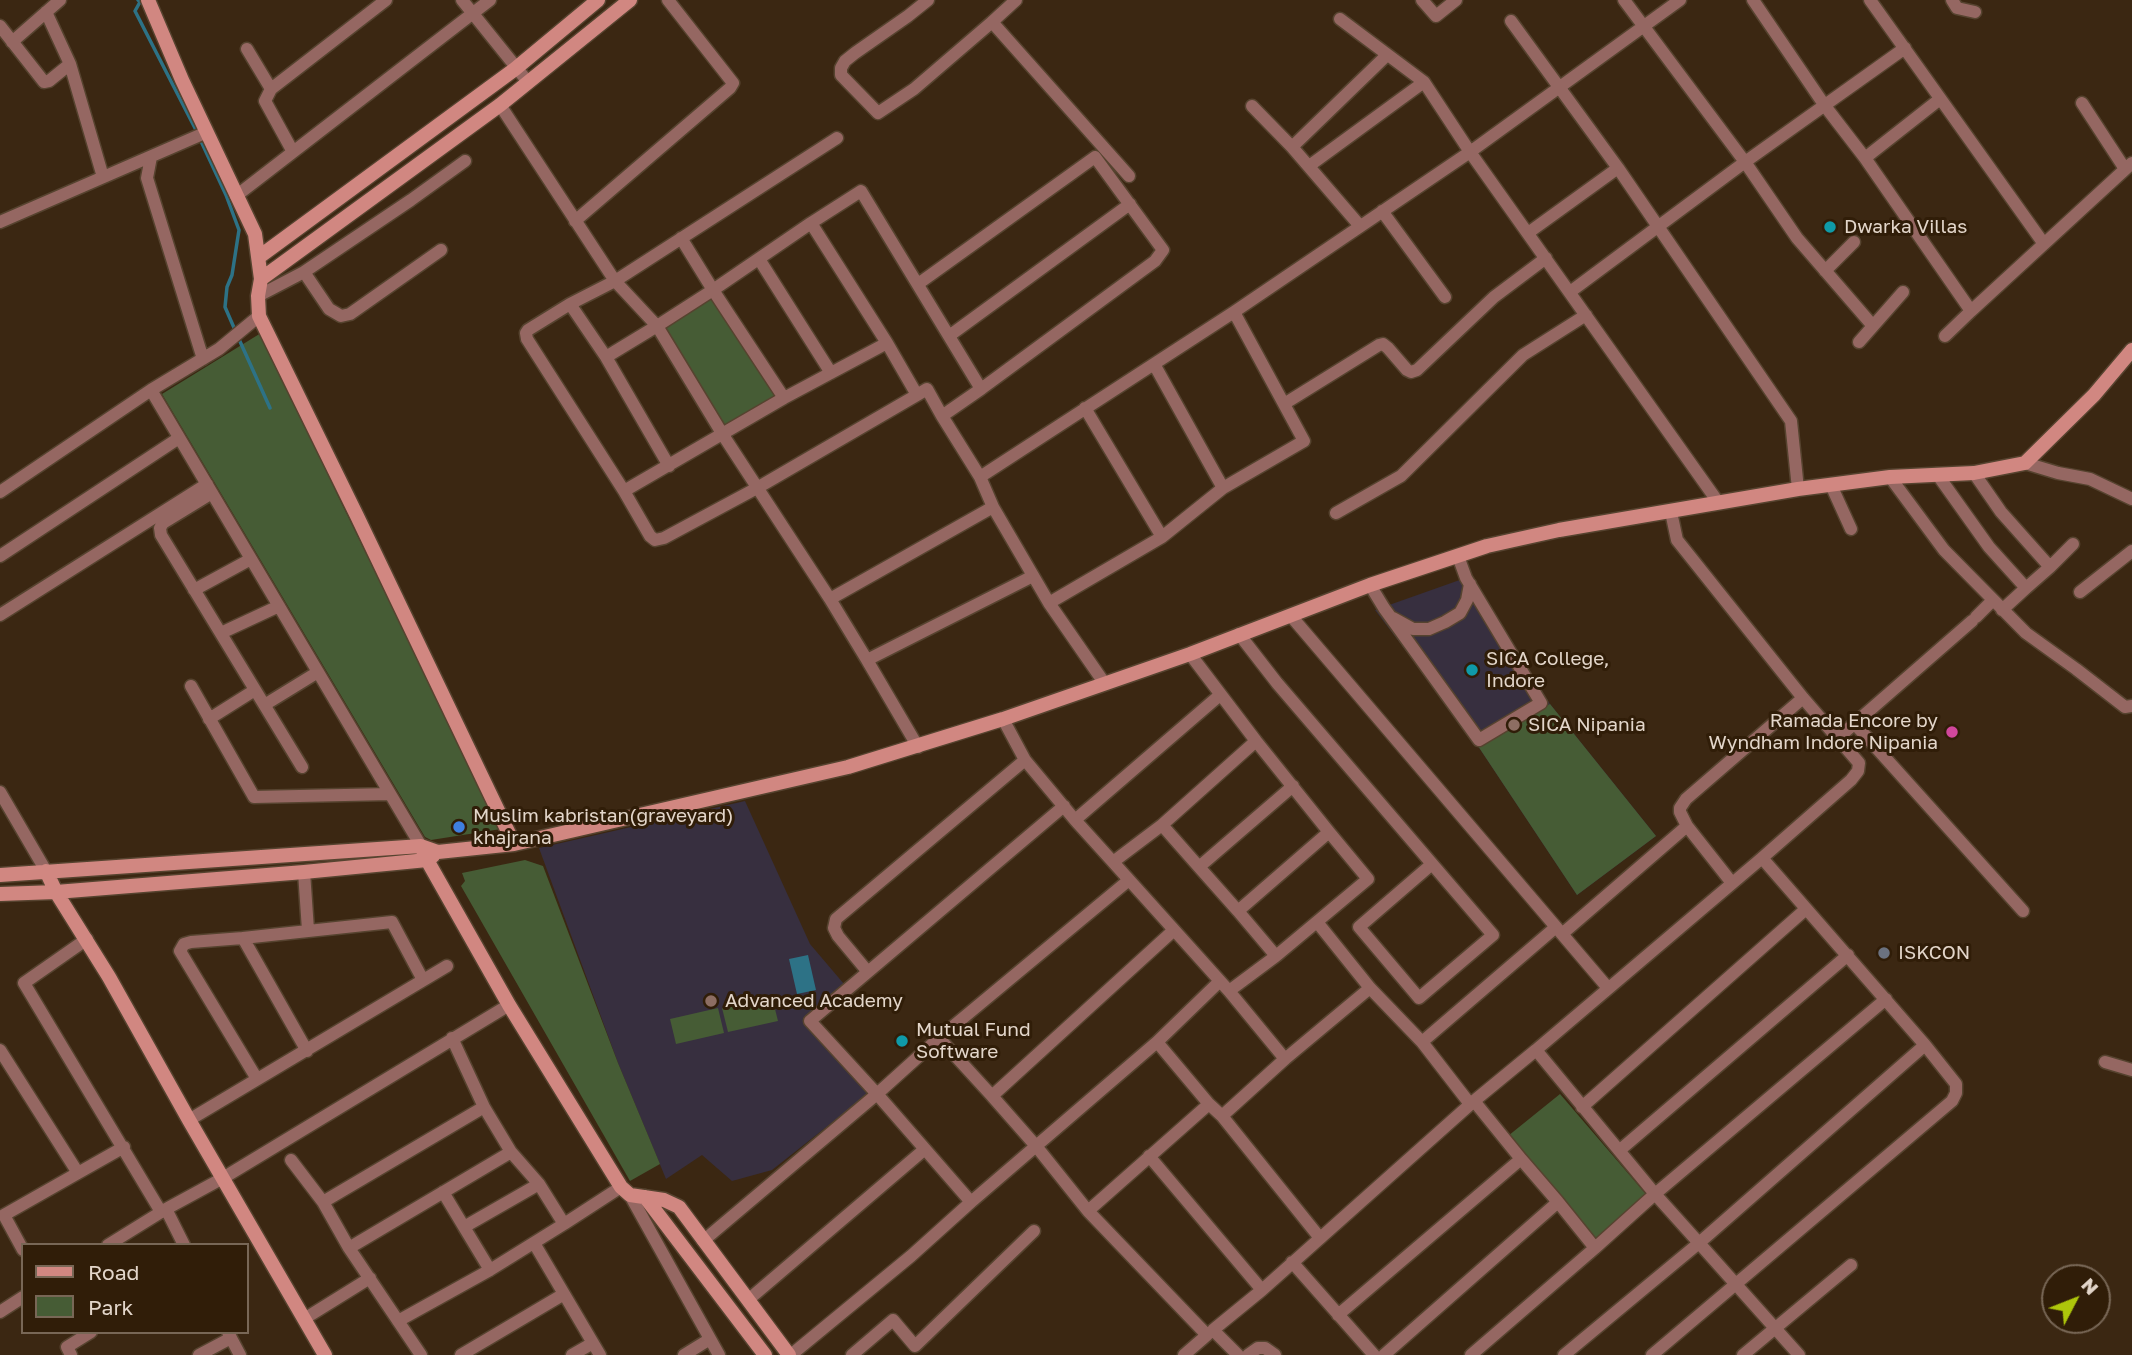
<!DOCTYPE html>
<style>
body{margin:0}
#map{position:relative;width:2132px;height:1355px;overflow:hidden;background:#3b2712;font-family:"Golos Text",sans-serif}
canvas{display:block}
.legend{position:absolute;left:21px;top:1243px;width:228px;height:91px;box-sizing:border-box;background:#301d08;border:2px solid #786756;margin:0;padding:9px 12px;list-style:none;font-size:21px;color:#e3d6ca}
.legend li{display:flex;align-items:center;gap:14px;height:35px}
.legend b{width:35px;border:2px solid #786756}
.north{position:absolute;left:2041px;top:1264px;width:70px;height:70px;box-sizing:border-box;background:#301d08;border:2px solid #786756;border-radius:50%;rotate:48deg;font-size:19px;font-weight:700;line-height:28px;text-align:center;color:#e3d6ca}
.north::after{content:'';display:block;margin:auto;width:24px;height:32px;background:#aec60b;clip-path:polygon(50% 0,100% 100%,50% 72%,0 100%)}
</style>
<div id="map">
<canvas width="2132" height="1355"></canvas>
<ul class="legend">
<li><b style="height:9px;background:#d18781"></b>Road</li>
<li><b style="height:19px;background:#465c35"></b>Park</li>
</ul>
<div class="north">N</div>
</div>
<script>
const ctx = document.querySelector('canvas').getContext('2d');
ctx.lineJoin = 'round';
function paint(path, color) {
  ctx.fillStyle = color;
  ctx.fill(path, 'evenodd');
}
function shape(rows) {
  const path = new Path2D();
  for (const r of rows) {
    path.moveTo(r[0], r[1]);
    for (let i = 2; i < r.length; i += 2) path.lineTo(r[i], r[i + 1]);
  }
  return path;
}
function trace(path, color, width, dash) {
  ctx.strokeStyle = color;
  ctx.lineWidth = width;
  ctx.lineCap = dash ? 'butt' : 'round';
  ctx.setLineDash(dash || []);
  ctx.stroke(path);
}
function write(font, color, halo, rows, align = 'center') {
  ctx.font = font + ' "Golos Text",sans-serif';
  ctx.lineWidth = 6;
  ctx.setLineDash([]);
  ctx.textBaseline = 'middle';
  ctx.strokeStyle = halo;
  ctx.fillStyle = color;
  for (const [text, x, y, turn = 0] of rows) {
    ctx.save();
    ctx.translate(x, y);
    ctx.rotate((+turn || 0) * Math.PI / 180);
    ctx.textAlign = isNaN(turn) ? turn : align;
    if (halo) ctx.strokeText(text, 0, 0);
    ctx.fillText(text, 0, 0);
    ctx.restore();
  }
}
const education = shape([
 [1471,576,1550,704,1656,836,1577,895,1478,746,1375,610],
 [745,801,810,944,844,984,808,1018,872,1091,772,1170,732,1181,702,1155,666,1179,618,1063,539,848]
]);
const green = shape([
 [712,297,778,401,719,436,657,333],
 [261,333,278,364,338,496,501,829,431,840,425,837,162,394],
 [1550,704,1656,836,1577,895,1478,746],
 [525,860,543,866,618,1063,660,1164,630,1181,461,886,465,881,462,873],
 [772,997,778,1021,728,1032,722,1008],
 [718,1008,724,1033,676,1044,670,1019],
 [1560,1094,1651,1200,1595,1250,1503,1140]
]);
const water = shape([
 [808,955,816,990,797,994,789,959]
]);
const stream = shape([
 [138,0,140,2,135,11,197,132],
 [200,139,226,195,239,230,232,275,227,287,225,307,235,330],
 [238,337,270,408]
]);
const street = shape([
 [462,0,528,82],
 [928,0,908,16,855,53,845,61,841,68,841,75,878,113,914,89,992,22],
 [1016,0,992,22,1129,176],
 [1422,0,1436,16,1456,0],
 [1624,0,1745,162,1797,238,1873,326],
 [1753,0,1825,106,1865,158,1971,311,2132,163],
 [1870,0,2044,244],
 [1952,0,1957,8,1975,12],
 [46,12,70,64,103,177],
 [1340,19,1424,82,1470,152,1718,502],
 [1511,21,1618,168,1791,421,1798,489],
 [0,26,44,82,49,81,70,64],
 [12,42,60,0],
 [247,49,271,89,386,0],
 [271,89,265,101,293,152],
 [2082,103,2125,169],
 [500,105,615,281,657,326,713,290,784,398],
 [1252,106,1292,147,1360,226],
 [1292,147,1387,55],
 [151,157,147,178,203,359],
 [1865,158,1940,99],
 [1309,166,1424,82],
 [236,196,490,0],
 [1382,211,1445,297],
 [575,221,730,88,733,83,668,0],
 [0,222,207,132],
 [1528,233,1618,168],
 [681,238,713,290,811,223],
 [759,259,831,373],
 [1825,271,1854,242],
 [304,272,329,309,341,316,350,314,441,250],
 [918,284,1095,157,1163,250,1155,261,981,389,942,416,980,477,1234,312,1470,152,1680,0],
 [1570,292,1745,162,1905,48],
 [258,296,304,272,411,200,465,161],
 [570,304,528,330,526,333,527,339,624,491,650,536,655,540,664,538,757,488,917,395,887,343],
 [949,336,1130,204],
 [1945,336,1971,311],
 [1859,342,1903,292],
 [606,357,657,326,723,435,830,599,993,507,1049,603,1105,684],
 [1154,364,1223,488],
 [151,390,421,846],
 [917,395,927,389,942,416],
 [1284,404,1379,345,1383,344,1388,348,1407,370,1411,372,1417,370,1494,297,1546,258],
 [1085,408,1162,537],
 [2025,463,2058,473,2090,479,2132,499],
 [669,466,606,357,570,304,615,281,837,138],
 [1937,474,1989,547,2026,588,2050,567,2001,512,1974,473],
 [980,477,993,507],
 [1890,477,1944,550,2026,633,2076,669,2125,707,2132,706],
 [1831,485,1851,529],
 [624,491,784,398,887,343,811,223,861,191,981,389],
 [0,492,151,390,219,349,259,316],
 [212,493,163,523,160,528,161,535,302,767],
 [1671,512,1677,540,1803,698,1859,763,1858,771,1851,780,1762,858,1925,1045,1699,1243,1799,1355],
 [1336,513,1401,476,1523,355,1586,315],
 [0,556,179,438],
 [2050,567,2073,544],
 [1370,585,1384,608,1479,740,1541,703,1466,578,1458,556],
 [194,590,251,559],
 [2080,592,2132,551],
 [830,599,867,660,1033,576],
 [1049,603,1162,537,1223,488,1304,441,1234,312],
 [2002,610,2026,588],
 [0,615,207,484],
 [1291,616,1608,988],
 [1976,617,1992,601],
 [1393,618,1413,629,1429,629,1445,622,1460,613,1467,600,1470,584],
 [221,633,279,606],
 [1239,634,1277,683,1493,935,1419,998,1359,927,1432,864],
 [1190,654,1256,741,1329,832,1368,879,1276,956,1238,911,1329,832],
 [867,660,918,747],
 [191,686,254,797,390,794],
 [266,704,318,672],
 [209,719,255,690],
 [1003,719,1025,760],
 [1854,723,2023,911],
 [1839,737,1972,621],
 [0,792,46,871],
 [1162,825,1113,862,1229,991,1276,956],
 [1113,862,1075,820,1220,695],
 [1199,867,1162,825,1256,741],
 [304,872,308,930],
 [1732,883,1687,826,1680,812,1680,808,1686,799,1803,698],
 [1238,911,1199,867,1293,786],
 [1317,922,1370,988,1422,1042,1556,927],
 [1562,934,1687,826],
 [243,938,191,942,184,944,180,951,257,1079],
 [87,939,24,983,161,1212],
 [868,972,838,936,834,928,836,919,1025,760,1075,820],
 [452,1038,484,1107,511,1152,539,1184,564,1224,621,1187],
 [939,1038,992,1096,1174,930],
 [1157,1042,1209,1104],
 [1422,1042,1470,1104],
 [0,1050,78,1173,4,1215,23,1250],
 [307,1051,243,938,392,922,423,980],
 [1285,1059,1370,988],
 [2105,1062,2132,1070],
 [992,1096,1036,1146,1088,1211],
 [1582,1107,1806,909],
 [1222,1116,1320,1238],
 [189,1120,447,966],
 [1620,1150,1848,955],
 [1149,1156,1262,1290],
 [1521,1159,1558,1202],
 [291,1160,323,1202,484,1107],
 [78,1173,124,1147],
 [539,1184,464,1227,490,1270,564,1224],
 [443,1192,464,1227],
 [630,1195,719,1355],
 [323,1202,349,1248,421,1355],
 [971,1202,877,1094,939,1038,1129,880],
 [166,1209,184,1245],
 [703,1241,877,1094,810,1021,1064,806],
 [534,1243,600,1355],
 [108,1245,166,1209,223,1178,509,1005],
 [349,1248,511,1152],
 [1292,1262,1374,1355],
 [748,1300,925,1149],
 [0,1312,23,1297],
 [1338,1315,1521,1159,1474,1101,1536,1050],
 [304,1319,370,1278],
 [398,1321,490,1270],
 [231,1338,240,1355],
 [71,1355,67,1347,91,1332],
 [199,1355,231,1338,228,1332],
 [461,1355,564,1294],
 [572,1355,593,1343],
 [684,1355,710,1339],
 [791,1355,911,1256,971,1202,1157,1042,1220,981],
 [852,1355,893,1320,915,1346,1034,1231],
 [1184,1355,1207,1335,1088,1211,1209,1104,1222,1116,1285,1059,1229,991],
 [1238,1355,1213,1330,1262,1290,1474,1101],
 [1248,1355,1258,1348,1265,1348,1275,1355],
 [1384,1355,1558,1202,1595,1248,1655,1194,1886,999],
 [1471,1355,1595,1248],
 [1564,1355,1699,1243,1655,1194,1536,1050,1762,858],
 [1652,1355,1952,1101,1956,1093,1956,1084,1925,1045],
 [1743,1355,1851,1265]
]);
const secondary = shape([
 [148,0,182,80,255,234,261,279,258,296,259,316,357,516,514,844],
 [259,257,515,69,598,0],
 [261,279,500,105,630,0],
 [421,846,427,860,509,1005,621,1187,630,1195,664,1200,679,1207,789,1355],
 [46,871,56,892,109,977,189,1120,325,1355],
 [0,875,421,846,438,852,514,844,848,767,1003,719,1190,654,1370,585,1487,546,1559,530,1798,489,1890,477,1974,473,2025,463,2094,395,2132,350],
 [0,894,56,892,304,872,427,860,433,856],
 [645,1197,765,1355]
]);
const markers = [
 [1830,227,7,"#0f9aa8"],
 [1472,670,7,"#0f9aa8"],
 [1514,725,7,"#8d6e63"],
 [1952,732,7,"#d1479c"],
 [459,827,7,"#3f7fe0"],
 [1884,953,7,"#6b7280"],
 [711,1001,7,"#8d6e63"],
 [902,1041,7,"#0f9aa8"]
];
const poiNames = [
 ["Dwarka Villas",1844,227],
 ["SICA College,",1486,659],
 ["Indore",1486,681],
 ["Ramada Encore by",1938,721,"right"],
 ["Wyndham Indore Nipania",1938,743,"right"],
 ["SICA Nipania",1528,725],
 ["Muslim kabristan(graveyard)",473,816],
 ["khajrana",473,838],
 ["ISKCON",1898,953],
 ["Advanced Academy",725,1001],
 ["Mutual Fund",916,1030],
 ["Software",916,1052]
];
paint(education, '#372f3f');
paint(green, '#465c35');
paint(water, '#2d7286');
trace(stream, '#2d7286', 3.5);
trace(street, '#56432f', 15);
trace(secondary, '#56432f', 17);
trace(street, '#956762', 12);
trace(secondary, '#d18781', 14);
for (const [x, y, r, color] of markers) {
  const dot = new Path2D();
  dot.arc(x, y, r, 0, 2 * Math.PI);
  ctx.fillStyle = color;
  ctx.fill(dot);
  trace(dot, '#301d08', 2.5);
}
write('19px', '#e3d6ca', '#301d08', poiNames, 'left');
</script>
